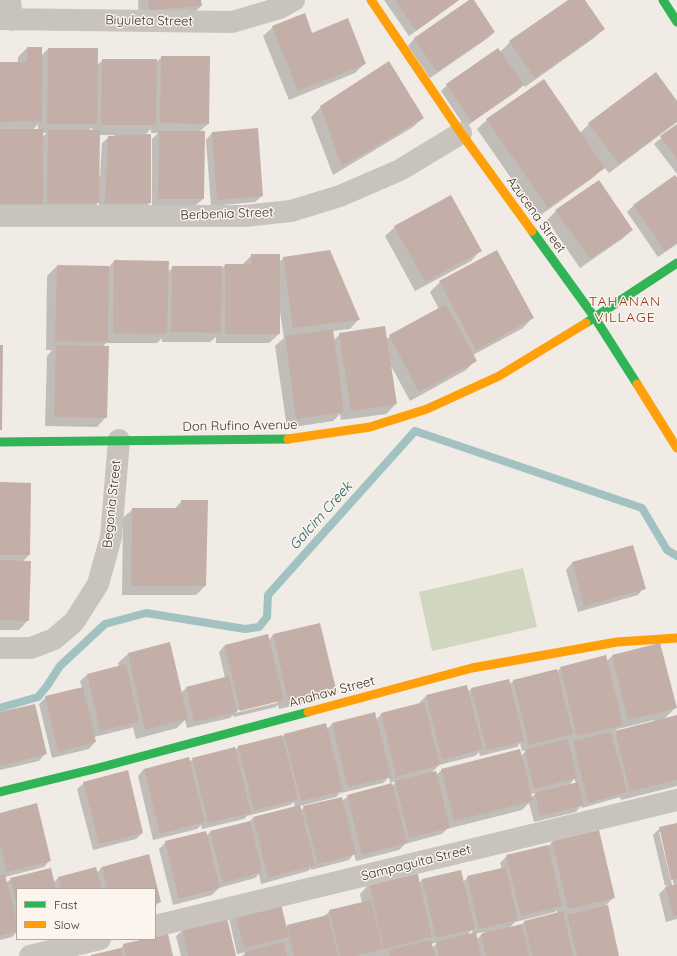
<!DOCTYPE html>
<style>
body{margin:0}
#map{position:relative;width:677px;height:956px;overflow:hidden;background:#f0ebe5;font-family:Quicksand,sans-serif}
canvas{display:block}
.legend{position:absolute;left:16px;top:888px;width:140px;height:52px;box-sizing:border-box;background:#fbf5ee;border:1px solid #aea6a0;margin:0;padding:5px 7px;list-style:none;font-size:12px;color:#3b302b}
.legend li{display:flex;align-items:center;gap:8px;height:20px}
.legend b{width:20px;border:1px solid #aea6a0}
</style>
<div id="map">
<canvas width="677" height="956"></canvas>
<ul class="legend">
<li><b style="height:5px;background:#30b455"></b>Fast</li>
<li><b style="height:5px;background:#ff9f0a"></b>Slow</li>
</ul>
</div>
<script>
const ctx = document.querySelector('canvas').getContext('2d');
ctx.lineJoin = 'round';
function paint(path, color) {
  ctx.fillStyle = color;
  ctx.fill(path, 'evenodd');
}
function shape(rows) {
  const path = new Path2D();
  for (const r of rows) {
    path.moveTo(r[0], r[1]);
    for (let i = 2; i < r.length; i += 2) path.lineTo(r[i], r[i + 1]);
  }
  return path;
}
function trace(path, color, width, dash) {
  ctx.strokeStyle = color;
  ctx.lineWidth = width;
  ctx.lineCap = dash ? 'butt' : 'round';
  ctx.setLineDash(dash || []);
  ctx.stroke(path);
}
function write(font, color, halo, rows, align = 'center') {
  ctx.font = font + ' Quicksand,sans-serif';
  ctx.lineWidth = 3;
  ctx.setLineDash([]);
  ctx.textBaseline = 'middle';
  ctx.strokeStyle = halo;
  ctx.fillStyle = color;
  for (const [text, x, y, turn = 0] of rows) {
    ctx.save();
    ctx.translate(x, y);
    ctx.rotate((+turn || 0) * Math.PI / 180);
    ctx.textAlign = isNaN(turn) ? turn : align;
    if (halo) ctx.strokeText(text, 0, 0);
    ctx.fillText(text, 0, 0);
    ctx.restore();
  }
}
const green = shape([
 [523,568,537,627,432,651,419,592]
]);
const shadow = shape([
 [138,0,200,0,201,6,191,16,139,19],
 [384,0,459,0,409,36],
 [471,0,472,0,494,32,488,38,430,78,408,46,414,39],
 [570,0,584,0,604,29,594,38,525,87,523,85,516,92,465,127,441,91,447,85,500,52,510,42],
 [273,27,312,34,365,63,355,73,289,100,263,36],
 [27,48,41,56,48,49,97,65,103,60,156,62,162,57,208,124,199,132,203,199,196,205,152,205,152,139,158,133,151,133,151,129,145,135,150,203,143,209,99,209,99,202,89,212,0,213,0,63,18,63,18,57],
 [38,124,38,130,33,130],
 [92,127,92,131,88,131],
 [42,133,47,133,42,137],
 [99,135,115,135,115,136,109,137,102,143,100,177,99,177],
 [677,102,677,122,676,123,609,173,604,167,594,177,538,217,477,129,487,120,580,133,589,124],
 [321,107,423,118,413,127,333,175,311,117],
 [677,125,677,174,654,144],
 [212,133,262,196,255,202,211,206,206,140],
 [675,177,677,180,677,244,658,257,627,212,633,206],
 [556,211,632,230,622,239,580,268,547,220],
 [395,227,480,251,471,261,415,291,385,236],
 [497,252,532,318,523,328,473,355,476,360,466,370,410,401,390,364,396,404,386,414,341,420,340,414,333,421,287,428,275,346,284,338,280,312,279,312,279,334,269,343,216,343,216,337,210,342,162,342,162,338,157,343,106,343,102,347,106,417,97,427,45,426,47,356,52,350,46,350,47,276,57,266,109,267,114,261,168,272,173,267,221,269,225,265,242,265,252,255,279,262,284,258,359,319,350,329,332,331,333,341,340,334,386,340,390,336,439,309,430,292,440,282],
 [0,483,29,555,22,562,28,620,19,630,0,630],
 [182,501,205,586,196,595,122,595,123,518,133,509,174,509],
 [572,563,644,588,638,595,578,612,566,570],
 [319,624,334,689,325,698,279,709,278,705,276,707,234,717,233,715,230,718,187,728,185,720,177,728,136,739,133,727,131,728,94,737,95,742,89,749,52,758,39,704,46,697,82,688,80,681,87,675,119,667,118,663,128,654,169,644,181,693,186,688,225,678,219,652,225,645,269,640,273,635],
 [277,701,277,703,235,713,235,711],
 [660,644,676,707,663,720,677,719,677,786,621,800,620,797,582,808,581,806,576,812,534,822,529,803,522,810,447,829,442,834,405,844,399,850,356,861,354,854,349,860,311,870,311,868,308,871,261,884,259,874,255,878,219,888,212,895,173,905,159,849,166,842,206,836,210,832,249,822,253,818,295,807,294,802,290,805,247,816,244,819,202,829,201,825,197,829,153,840,138,776,144,769,189,762,193,759,235,750,239,746,281,738,285,734,327,729,332,724,374,714,376,720,381,714,420,704,420,702,426,696,468,692,471,689,508,680,509,685,513,681,556,671,556,672,561,668,606,662,612,656],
 [654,720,655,722,614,733,618,728,618,729],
 [520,743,522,751,527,750,521,756,442,770,436,775,431,773,439,765,475,756,479,752,480,756,517,747],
 [389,777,390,783,396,781,392,786,348,796,342,801,304,807,301,810,300,806,336,797,341,792,341,793,383,783],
 [574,779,576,783,569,785],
 [536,793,531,798,530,794],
 [0,713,45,754,39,761,0,770],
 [84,783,142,833,136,839,93,850,77,789],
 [0,814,50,860,44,867,5,877,6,883,11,879,54,882,58,878,97,873,102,867,148,855,160,902,155,906,155,889,17,889,17,936,16,933,12,937,0,940],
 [677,824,677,919,666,922,659,894,668,885,665,886,653,835,660,828],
 [659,832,661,832,674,885,672,885],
 [552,842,614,897,604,907,618,956,242,956,246,952,237,954,229,918,235,912,285,928,288,926,323,917,330,911,362,903,360,894,369,884,419,883,422,880,460,871,463,882,468,877,502,869,500,863,507,856,548,846],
 [557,910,557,913,524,922,520,926,508,929,515,922,555,912],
 [472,930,473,934,466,936],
 [484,932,476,940,475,934],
 [438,942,432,948,431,944],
 [183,930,235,956,181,956,176,936],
 [155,938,172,956,93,956,119,950,124,945,150,939,155,939]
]);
const stream = shape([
 [0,708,38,697,47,686,60,666,105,624,146,613,245,629,259,627,267,617,268,595,415,431,642,508,667,550,677,556]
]);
const building = shape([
 [148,0,201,0,202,6,149,10],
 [395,0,459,0,416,31],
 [469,0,474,0,495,32,437,72,414,38],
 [568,0,585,0,605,29,535,78,509,41],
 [305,13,312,33,348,18,366,64,298,91,272,26],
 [27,47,42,47,42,121,0,122,0,62,27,62],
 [48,48,98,48,97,124,47,124],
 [498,48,524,85,472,122,446,84],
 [161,56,210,56,209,124,160,123],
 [102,59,157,59,156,125,101,125],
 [389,61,424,118,342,166,320,106],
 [656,72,677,101,677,121,619,164,588,123],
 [544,79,605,168,548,208,486,119],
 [677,124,677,159,660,136],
 [258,128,263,196,217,200,212,132],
 [0,129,43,129,43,204,0,204],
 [48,130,100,130,99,203,47,203],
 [159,131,205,131,204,199,158,199],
 [151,134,151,203,105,203,108,136],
 [675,175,677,178,677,243,665,251,633,205],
 [599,180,633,230,590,259,555,210],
 [451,195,482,251,425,282,394,226],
 [330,250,360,320,293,328,283,257],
 [497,250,534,318,476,350,439,281],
 [251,254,280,254,280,334,225,334,225,264,251,264],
 [114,260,169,261,167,334,113,333],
 [57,265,109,266,108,342,55,341],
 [172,266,222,266,221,333,171,332],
 [446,304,477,361,419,392,389,335],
 [385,326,397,404,351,411,339,333],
 [333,329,344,412,296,419,285,336],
 [0,345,3,345,2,430,0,430],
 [56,345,109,346,107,418,54,417],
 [0,482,31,483,30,555,0,555],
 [181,500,208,500,206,586,131,586,132,508,181,508],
 [633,545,646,589,584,606,572,562],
 [0,560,31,561,29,621,0,620],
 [320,623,336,689,288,700,273,634],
 [268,634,284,700,240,711,225,645],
 [170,642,188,719,145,730,128,653],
 [660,643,677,708,628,720,612,655],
 [606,655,623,725,577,736,560,667],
 [126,664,139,722,100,731,87,674],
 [557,669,573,734,529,745,513,680],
 [229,676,237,712,194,722,186,687],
 [509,679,524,741,487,750,471,688],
 [467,685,483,749,442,760,426,695],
 [83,687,96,742,58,752,45,696],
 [424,702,440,765,396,777,381,713],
 [35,704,47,754,0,766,0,712],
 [375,712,391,777,348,787,332,723],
 [677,715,677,780,630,791,615,731],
 [326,723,343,791,301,801,284,734],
 [611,732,627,792,588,803,573,741],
 [282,735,298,799,254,810,238,746],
 [568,739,577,778,534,789,525,750],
 [235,747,251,813,208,823,192,758],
 [520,749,533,801,454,821,441,769],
 [189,757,205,822,160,834,144,769],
 [128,770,143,833,99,844,83,782],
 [436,771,450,828,409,838,395,781],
 [578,782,584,805,540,816,535,793],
 [392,783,407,843,362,855,347,795],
 [342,797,356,854,318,864,303,806],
 [37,803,51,861,7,872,0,843,0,813],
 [300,805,315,865,268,878,253,817],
 [250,821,262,872,223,883,210,831],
 [677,823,677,879,671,880,659,827],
 [599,830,615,898,568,909,552,841],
 [206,831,220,888,179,899,165,841],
 [548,845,562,906,521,916,506,855],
 [149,854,161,902,155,903,155,889,107,889,102,867],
 [96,867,102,889,61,889,58,877],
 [506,867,518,920,479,929,467,876],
 [51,868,56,889,17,889,16,902,10,878],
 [461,870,475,929,436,938,422,879],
 [417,871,432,937,384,949,369,883],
 [5,875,17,921,17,931,0,936,0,876],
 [677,884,677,915,673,916,665,887],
 [280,900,289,937,244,948,235,911],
 [371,900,383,949,355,956,340,956,329,910],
 [608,905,619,956,577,956,567,915],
 [563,911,573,956,532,956,524,921],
 [328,915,338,956,294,956,287,925],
 [227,918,236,956,188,956,182,929],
 [522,924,529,956,486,956,481,934],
 [476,932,481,956,439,956,436,942],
 [168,934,173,956,126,956,123,944,145,939,155,939,155,937],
 [431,940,435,956,390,956,389,950],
 [284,942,287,956,246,956,245,952],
 [121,948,123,956,91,956,91,955]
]);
const street = shape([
 [10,0,12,20],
 [0,19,232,22,280,8,294,0],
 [0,216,244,216,291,211,340,196,400,170,461,133],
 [0,648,31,648,54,639,74,622,98,584,111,537,119,440],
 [155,926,677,800],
 [30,956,100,939]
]);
const fast = shape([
 [663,0,677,22],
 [532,231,595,318,637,384],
 [586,323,677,263],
 [0,442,288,439],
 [0,792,98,768,308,712]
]);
const slow = shape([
 [371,0,461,133,532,231],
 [637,384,677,448],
 [288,439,370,427,427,409,499,376,586,323],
 [308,712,472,668,617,642,677,638]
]);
const streetNames = [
 ["Biyuleta Street",149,21,1],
 ["Berbenia Street",227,214,-2],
 ["Azucena Street",536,215,54],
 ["Don Rufino Avenue",240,426,-1],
 ["Begonia Street",112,504,-84],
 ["Anahaw Street",332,692,-15],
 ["Sampaguita Street",416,863,-14]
];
const neighbourhoodNames = [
 ["TAHANAN",625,302],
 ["VILLAGE",625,318]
];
const waterNames = [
 ["Galcim Creek",321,516,-48]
];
paint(green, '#d1d6bf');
paint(shadow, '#0003');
trace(stream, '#a1c2c1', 8);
paint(building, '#c3afa7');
trace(street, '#c9c3be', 22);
trace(fast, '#30b455', 9);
trace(slow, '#ff9f0a', 9);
write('13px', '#3b302b', '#fbf5ee', streetNames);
ctx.letterSpacing = '1px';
write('14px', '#8c3b22', '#fbf5ee', neighbourhoodNames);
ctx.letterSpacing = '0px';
write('italic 14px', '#1f5a5e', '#fbf5ee', waterNames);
</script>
